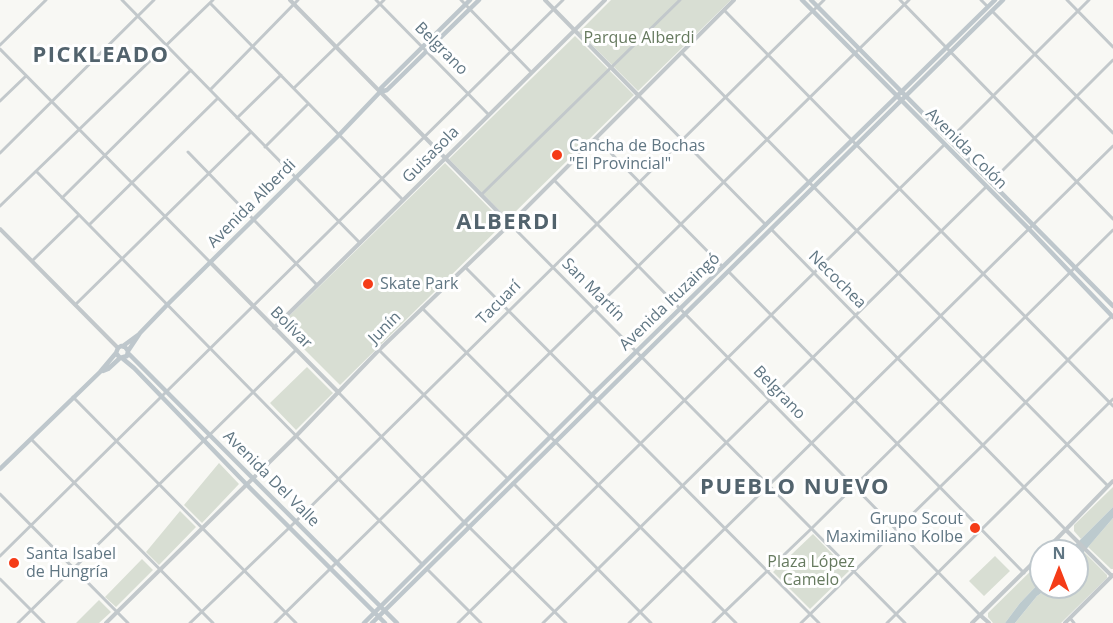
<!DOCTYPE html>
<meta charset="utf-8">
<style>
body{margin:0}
#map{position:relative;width:1113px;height:623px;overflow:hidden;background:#f8f8f4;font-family:"Open Sans",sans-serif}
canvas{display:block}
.north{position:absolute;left:1029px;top:539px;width:60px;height:60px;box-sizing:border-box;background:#fff;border:2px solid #bfc8cd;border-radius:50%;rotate:0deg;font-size:16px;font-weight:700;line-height:24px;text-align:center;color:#607683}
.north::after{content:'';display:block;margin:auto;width:21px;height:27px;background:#f53c18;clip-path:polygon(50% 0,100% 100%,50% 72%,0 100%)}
</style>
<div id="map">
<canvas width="1113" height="623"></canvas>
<div class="north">N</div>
</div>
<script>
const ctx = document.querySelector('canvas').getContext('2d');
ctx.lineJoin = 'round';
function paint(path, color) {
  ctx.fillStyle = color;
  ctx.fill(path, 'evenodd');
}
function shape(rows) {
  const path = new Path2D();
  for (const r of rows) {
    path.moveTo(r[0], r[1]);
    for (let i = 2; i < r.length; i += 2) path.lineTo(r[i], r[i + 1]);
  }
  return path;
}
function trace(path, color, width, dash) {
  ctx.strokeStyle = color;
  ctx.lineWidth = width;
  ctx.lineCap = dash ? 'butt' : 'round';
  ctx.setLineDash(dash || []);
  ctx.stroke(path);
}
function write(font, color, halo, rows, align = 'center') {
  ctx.font = font + ' "Open Sans",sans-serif';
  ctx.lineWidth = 6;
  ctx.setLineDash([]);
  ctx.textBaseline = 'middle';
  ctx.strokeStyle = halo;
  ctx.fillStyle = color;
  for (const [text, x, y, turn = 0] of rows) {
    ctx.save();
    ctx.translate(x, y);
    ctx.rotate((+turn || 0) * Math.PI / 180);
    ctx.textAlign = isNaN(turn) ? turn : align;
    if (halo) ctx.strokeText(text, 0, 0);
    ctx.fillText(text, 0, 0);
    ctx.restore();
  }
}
const green = shape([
 [611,0,731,0,638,91,579,32],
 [575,36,634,95,508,219,449,159],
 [445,163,504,223,340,385,280,325],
 [307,367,333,393,296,430,270,403],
 [219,463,239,484,202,523,184,505],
 [1113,487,1113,507,1081,539,1074,531,1074,525],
 [180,511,196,527,159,565,146,552],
 [1113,518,1113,569,1111,569,1088,547],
 [813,534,849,571,810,609,773,572],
 [1084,552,1107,575,1107,578,1061,623,1015,623,1037,596,1050,587,1077,587,1077,560],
 [995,556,1010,571,984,596,969,581],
 [142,559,153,570,116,607,105,597],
 [1041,561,1041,581,1020,603,1005,623,993,623,988,617,988,613],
 [99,600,111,612,99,623,76,623]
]);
const water = shape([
 [1113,507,1113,518,1077,560,1077,551,1069,551],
 [1041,581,1041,587,1050,587,1037,596,1015,623,1005,623,1020,603]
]);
const minor = shape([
 [122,0,360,243],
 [376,0,489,115],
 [461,0,531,72],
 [900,0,1113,219],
 [981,0,987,6],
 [1067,0,1113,47],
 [210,3,403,200],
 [724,10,1113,406],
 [992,11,1113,133],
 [0,45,46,0],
 [0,49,210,262],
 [682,53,1108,486],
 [294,88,384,0],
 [211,89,298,0],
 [638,95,766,225],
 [0,101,26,76],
 [237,118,281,75],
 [596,138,723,267],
 [949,140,1089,0],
 [265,147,308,104],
 [188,152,317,285],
 [0,153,154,0],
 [36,171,422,564],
 [554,180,980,615],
 [991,182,1113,60],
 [481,195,680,0],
 [62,198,191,70],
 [0,206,213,0],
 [510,224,905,623],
 [89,225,218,98],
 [771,229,1066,530],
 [32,261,79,215],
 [465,267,819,623],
 [728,271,1024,573],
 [75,305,250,133],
 [422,308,736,623],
 [379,350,508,479],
 [339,393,464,522,566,623],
 [73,397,296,623],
 [31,439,213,623],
 [513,483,651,623],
 [0,494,128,623],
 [0,556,563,0],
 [427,569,481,623],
 [0,579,44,623],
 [1070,618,1074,623],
 [18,623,296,350],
 [190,623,289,528,824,0],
 [275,623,909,0],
 [458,623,944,145],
 [543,623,986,187],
 [629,623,1113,146],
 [713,623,811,529,1113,230],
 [801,623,983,445,1112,316],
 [887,623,1113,399]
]);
const tertiary = shape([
 [290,0,510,224],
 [545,0,638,95],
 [0,229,118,348],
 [210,262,339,393],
 [274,328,605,0],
 [1066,530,1112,576],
 [1045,551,1113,481],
 [980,615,989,623],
 [106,623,297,435,379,350,510,224,734,0],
 [972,623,1041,555],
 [1065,623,1113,575]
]);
const secondary = shape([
 [802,0,1029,229,1113,317],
 [811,0,1113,306],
 [380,92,387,90,479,0],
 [123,346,138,335],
 [128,351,125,347,121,346,118,348,116,353,120,358,127,356,128,351,140,333,167,305,339,135,380,92,381,88,470,0],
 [128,353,397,623],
 [122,358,134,368,251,489,385,623],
 [103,371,108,369,120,358],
 [0,469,100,372,116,353],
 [364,623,593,394,995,0],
 [372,623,1003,0]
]);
const markers = [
 [557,155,6,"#f53c18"],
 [368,284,6,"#f53c18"],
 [975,528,6,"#f53c18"],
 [14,563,6,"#f53c18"]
];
const parkNames = [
 ["Parque Alberdi",639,38],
 ["Plaza López",811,562],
 ["Camelo",811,580]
];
const streetNames = [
 ["Belgrano",441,49,45],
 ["Avenida Colón",966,149,45],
 ["Guisasola",431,155,-45],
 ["Avenida Alberdi",252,204,-45],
 ["Necochea",837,280,45],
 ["San Martín",593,290,45],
 ["Avenida Ituzaingó",670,302,-44],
 ["Tacuarí",499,303,-45],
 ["Bolívar",291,328,45],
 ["Junín",385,328,-45],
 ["Belgrano",779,393,46],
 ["Avenida Del Valle",271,479,45]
];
const poiNames = [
 ["Cancha de Bochas",569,146],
 ["\"El Provincial\"",569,164],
 ["Skate Park",380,284],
 ["Grupo Scout",963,519,"right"],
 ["Maximiliano Kolbe",963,537,"right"],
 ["Santa Isabel",26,554],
 ["de Hungría",26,572]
];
const districtNames = [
 ["PICKLEADO",101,56],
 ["ALBERDI",508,223],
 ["PUEBLO NUEVO",795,488]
];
paint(green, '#d8ded3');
paint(water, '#bccace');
trace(minor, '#c2c8cb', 3);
trace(tertiary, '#c2c8cb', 4);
trace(secondary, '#bec7cc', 4.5);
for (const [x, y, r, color] of markers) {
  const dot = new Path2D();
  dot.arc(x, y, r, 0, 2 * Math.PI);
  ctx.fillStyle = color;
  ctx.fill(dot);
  trace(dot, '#fff', 2);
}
write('16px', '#667a5f', '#fff', parkNames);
write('16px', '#607683', '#fff', streetNames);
write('16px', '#607683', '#fff', poiNames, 'left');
ctx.letterSpacing = '1.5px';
write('bold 22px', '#52636d', '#fff', districtNames);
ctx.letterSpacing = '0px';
</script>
